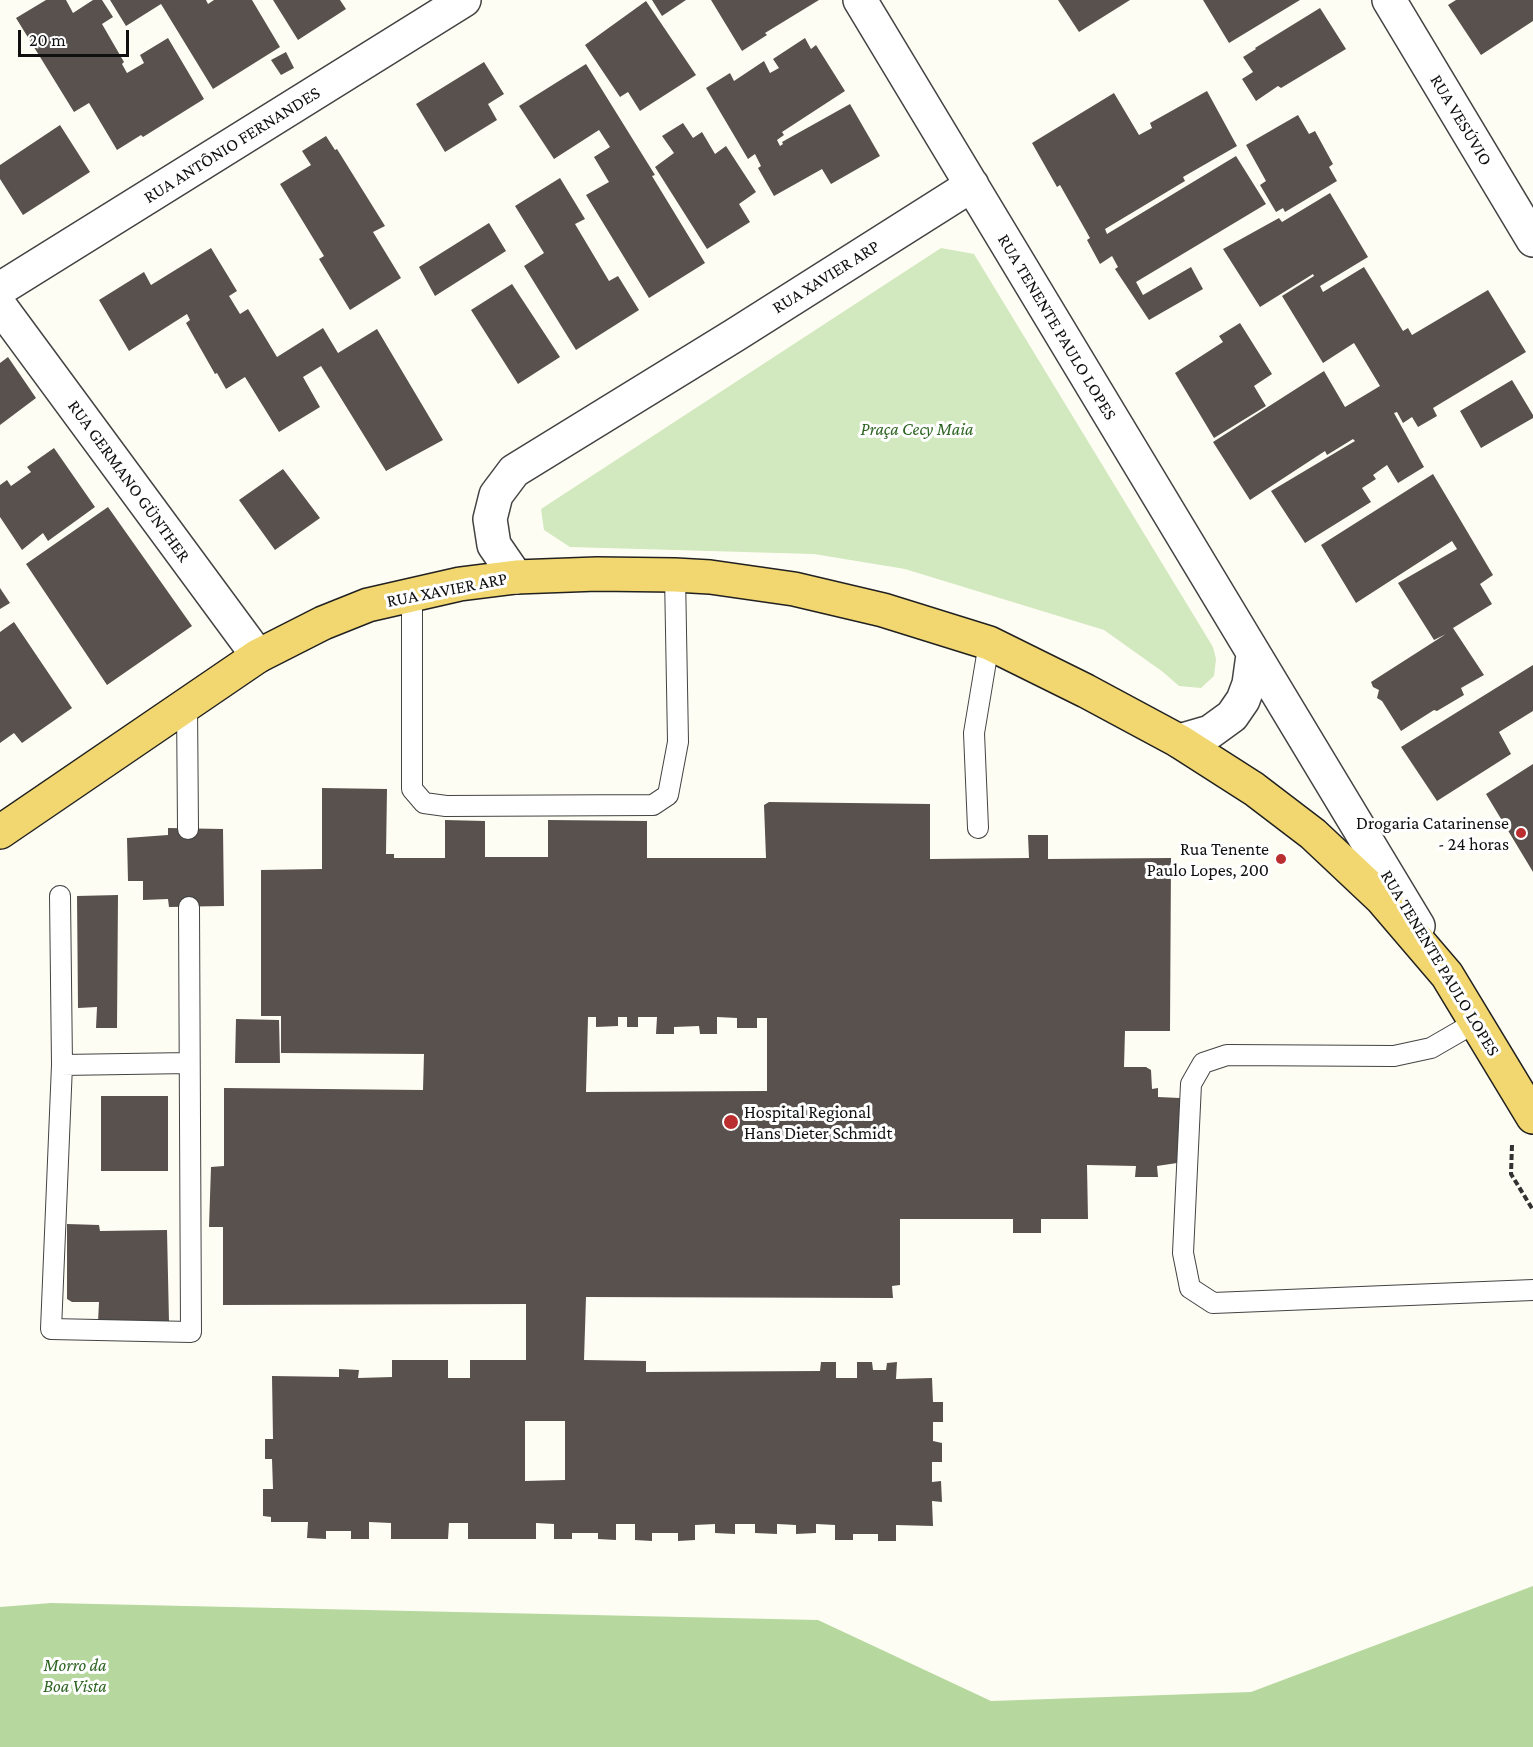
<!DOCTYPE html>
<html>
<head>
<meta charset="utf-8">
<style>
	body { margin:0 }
	#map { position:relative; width:1533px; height:1747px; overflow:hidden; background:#fefdf3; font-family:"Crimson Pro",serif }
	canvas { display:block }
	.scale { position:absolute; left:18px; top:30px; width:111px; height:27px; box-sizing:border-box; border:3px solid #101010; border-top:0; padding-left:8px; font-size:18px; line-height:21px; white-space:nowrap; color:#101010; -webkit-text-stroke:4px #fff; paint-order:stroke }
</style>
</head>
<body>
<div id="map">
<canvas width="1533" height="1747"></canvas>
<div class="scale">20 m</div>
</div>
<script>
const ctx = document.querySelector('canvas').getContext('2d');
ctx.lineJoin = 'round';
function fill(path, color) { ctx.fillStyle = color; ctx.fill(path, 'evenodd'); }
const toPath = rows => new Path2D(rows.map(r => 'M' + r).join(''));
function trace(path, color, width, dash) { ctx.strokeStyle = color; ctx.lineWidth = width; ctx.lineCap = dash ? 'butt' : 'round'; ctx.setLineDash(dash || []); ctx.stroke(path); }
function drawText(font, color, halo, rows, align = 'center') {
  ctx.font = font + ' "Crimson Pro",serif'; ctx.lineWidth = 6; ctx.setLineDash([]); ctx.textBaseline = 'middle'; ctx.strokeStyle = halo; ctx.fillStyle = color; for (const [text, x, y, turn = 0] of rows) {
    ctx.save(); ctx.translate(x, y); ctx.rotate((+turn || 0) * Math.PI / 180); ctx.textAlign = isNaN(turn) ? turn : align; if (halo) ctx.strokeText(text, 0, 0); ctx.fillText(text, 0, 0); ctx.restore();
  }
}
const green = toPath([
	[941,248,974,254,1213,647,1216,659,1214,676,1201,688,1179,686,1163,672,1104,630,905,569,814,554,570,547,544,530,541,509]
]);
const forest = toPath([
	[1533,1586,1533,1747,0,1747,0,1607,51,1603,818,1620,991,1701,1251,1692]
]);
const building = toPath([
	[46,0,66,0,73,13,93,0,102,0,113,17,102,24,124,62,122,64,127,73,144,63,140,55,168,38,204,99,143,137,141,135,117,150,89,103,74,112,16,18],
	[110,0,206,0,208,4,214,0,252,0,280,47,213,89,161,4,126,26],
	[273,0,340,0,346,9,298,40],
	[652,0,686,0,662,16],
	[711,0,819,0,765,33,767,35,742,51],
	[1058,0,1130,0,1079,32],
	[1203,0,1300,0,1229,43],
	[1456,0,1533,0,1533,21,1481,55,1448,5],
	[646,1,696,75,640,111,628,92,620,97,585,45],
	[1320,8,1346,49,1281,88,1278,86,1256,101,1242,79,1253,72,1243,57,1256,49,1255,48],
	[805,38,811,49,816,45,845,91,782,132,784,135,777,140,780,146,783,144,782,142,850,104,880,156,831,184,822,169,774,196,758,168,761,166,755,154,748,159,706,88,730,73,734,81,764,61,770,73,779,68,773,59],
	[286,52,294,68,281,75,271,60],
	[484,62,504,94,488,104,497,120,445,152,416,104],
	[586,64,655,175,652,176,705,263,649,298,586,195,609,182,594,157,610,147,599,130,554,159,519,106],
	[1207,91,1237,146,1183,177,1185,181,1105,229,1107,234,1236,156,1266,204,1136,282,1143,295,1191,267,1203,289,1149,320,1115,269,1118,267,1112,256,1100,264,1087,240,1090,238,1060,185,1057,187,1032,143,1114,93,1139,135,1152,128,1150,123],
	[1298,115,1309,134,1315,131,1333,164,1329,167,1337,181,1285,212,1283,208,1276,212,1260,185,1266,181,1246,145],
	[683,123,693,138,702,132,715,154,726,146,756,192,739,204,750,222,707,249,655,167,674,153,662,136],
	[60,125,90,172,23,215,0,179,0,165],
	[326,136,335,150,337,149,385,226,373,232,401,278,350,310,319,259,324,256,280,184,311,165,302,151],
	[560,178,585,219,575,224,609,281,618,276,639,310,576,350,524,266,544,253,515,206],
	[1330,193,1368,257,1320,286,1323,292,1364,267,1403,331,1408,328,1412,335,1488,290,1526,352,1433,408,1437,416,1418,427,1412,417,1403,423,1397,412,1394,413,1424,467,1398,483,1387,465,1373,475,1376,479,1362,488,1371,502,1305,543,1271,491,1355,441,1353,439,1327,455,1325,451,1250,500,1213,442,1324,371,1345,407,1380,386,1354,343,1323,363,1282,296,1314,276,1313,274,1260,307,1223,249,1279,218,1282,222],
	[489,223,506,251,435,296,419,267],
	[211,248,237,291,229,296,240,314,248,309,277,357,323,328,338,353,377,329,443,440,386,471,321,366,303,377,320,407,279,432,245,377,226,389,217,373,215,374,186,323,190,320,187,314,129,351,99,300,144,272,151,285],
	[512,284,560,357,518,384,471,310],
	[1240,323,1272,374,1254,386,1266,406,1214,438,1175,373,1223,342,1219,336],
	[8,357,36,398,0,425,0,363],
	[1512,380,1533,415,1533,418,1481,448,1460,411],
	[54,448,95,507,48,541,43,533,22,550,0,517,0,485,7,480,11,486,31,472,27,467],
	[283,469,320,518,275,550,239,500],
	[1433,474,1493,575,1480,584,1492,604,1453,628,1484,675,1461,688,1464,695,1437,711,1434,710,1401,731,1382,701,1377,698,1379,690,1373,687,1371,682,1446,634,1434,640,1398,583,1457,549,1452,541,1356,603,1321,545],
	[108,507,192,626,107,685,26,564],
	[0,588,10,603,0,609],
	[14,622,72,708,22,743,14,733,0,743,0,632],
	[1533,665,1533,711,1499,732,1511,754,1437,801,1401,747],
	[1533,764,1533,872,1486,794],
	[322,788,387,789,386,854,394,854,394,858,445,858,445,820,485,821,485,857,548,857,548,820,647,821,647,858,766,858,764,805,769,802,930,804,930,859,1029,858,1028,835,1048,835,1048,859,1171,858,1170,1031,1125,1031,1124,1067,1146,1067,1151,1070,1152,1089,1158,1088,1158,1097,1180,1098,1177,1163,1157,1166,1158,1177,1135,1177,1136,1166,1087,1165,1088,1219,1041,1219,1041,1233,1013,1233,1013,1219,900,1219,900,1285,892,1286,893,1298,586,1297,584,1360,646,1361,646,1372,820,1371,821,1362,836,1362,836,1378,857,1378,857,1362,872,1362,873,1370,886,1370,887,1363,897,1362,896,1379,932,1378,933,1402,943,1402,943,1422,933,1422,933,1441,942,1443,942,1462,932,1462,932,1482,941,1481,942,1502,932,1501,933,1526,896,1525,896,1541,878,1541,878,1534,853,1534,853,1540,835,1540,835,1525,816,1524,816,1533,796,1534,796,1525,777,1524,777,1534,755,1533,755,1524,735,1524,735,1534,715,1533,715,1524,695,1525,695,1540,678,1541,678,1533,652,1533,652,1541,635,1540,635,1524,616,1524,616,1540,598,1539,598,1533,572,1533,572,1539,554,1539,554,1524,536,1523,536,1539,468,1539,468,1523,449,1523,448,1539,391,1539,391,1523,369,1522,369,1539,351,1539,351,1531,326,1531,326,1539,307,1538,308,1522,271,1522,271,1517,263,1516,263,1489,273,1489,272,1459,265,1459,265,1439,273,1439,272,1376,339,1377,339,1369,359,1370,358,1378,392,1377,392,1360,448,1360,448,1378,470,1378,470,1360,526,1360,526,1304,223,1305,223,1227,209,1227,211,1167,224,1166,224,1088,423,1090,424,1054,281,1053,281,1016,261,1016,261,870,322,869],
	[588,1017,596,1017,596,1027,618,1026,618,1017,627,1017,627,1027,638,1027,638,1017,657,1017,656,1034,674,1034,674,1027,699,1026,700,1034,717,1034,717,1017,737,1018,737,1028,757,1028,757,1018,767,1018,767,1091,586,1092],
	[525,1421,565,1421,565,1480,525,1481],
	[168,828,223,829,224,906,169,907,168,899,143,900,143,881,128,881,127,838,168,835],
	[118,895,117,1028,96,1028,97,1007,78,1008,77,896],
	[236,1019,279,1020,280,1063,235,1063],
	[101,1096,168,1096,168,1171,101,1171],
	[67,1224,99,1225,100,1231,167,1230,169,1322,98,1322,99,1302,72,1302,67,1299]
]);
const path = toPath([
	[1512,1145,1511,1174,1533,1210]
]);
const service = toPath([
	[412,594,412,789,424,803,446,806,653,805,668,795,678,742,675,575],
	[187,704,188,829],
	[978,828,974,733,989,643],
	[60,896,62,1065,51,1329,191,1332,189,907],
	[1476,1022,1431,1048,1394,1056,1227,1055,1203,1063,1191,1084,1183,1253,1190,1288,1213,1303,1533,1290],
	[62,1065,189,1063]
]);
const minor = toPath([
	[860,0,1418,926],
	[1389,0,1533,240],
	[0,289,464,0],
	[0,306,258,656],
	[516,577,494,545,490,519,496,495,514,471,735,335,972,185],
	[1179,741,1210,732,1232,716,1243,700,1249,684,1253,655]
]);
const primary = toPath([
	[0,832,258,656,323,623,368,605,460,584,516,577,597,574,675,575,710,577,794,589,883,610,989,643,1086,691,1179,741,1254,789,1313,834,1382,899,1447,975,1533,1117]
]);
const markers = [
	[1521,833,6,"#ba2e2f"],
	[1281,859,6,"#ba2e2f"],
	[731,1122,8,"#ba2e2f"]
];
const streetNames = [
	["RUA VESÚVIO",1461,120,59],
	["RUA ANTÔNIO FERNANDES",232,145,-32],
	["RUA XAVIER ARP",826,277,-32],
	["RUA TENENTE PAULO LOPES",1057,327,59],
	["RUA GERMANO GÜNTHER",129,481,54],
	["RUA XAVIER ARP",447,590,-11],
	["RUA TENENTE PAULO LOPES",1440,963,59]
];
const parkNames = [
	["Praça Cecy Maia",917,429],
	["Morro da",75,1665],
	["Boa Vista",75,1686]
];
const poiNames = [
	["Drogaria Catarinense",1509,823],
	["- 24 horas",1509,844],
	["Rua Tenente",1269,849],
	["Paulo Lopes, 200",1269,870],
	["Hospital Regional",744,1112,"left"],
	["Hans Dieter Schmidt",744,1133,"left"]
];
fill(green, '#d2e8be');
fill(forest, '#b6d89e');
fill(building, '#58514d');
trace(service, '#434343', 22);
trace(minor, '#434343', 36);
trace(primary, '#212121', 36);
trace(path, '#323232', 4, [6, 3]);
trace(service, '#fff', 20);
trace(minor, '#fff', 33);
trace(primary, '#f2d770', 33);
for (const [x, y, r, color] of markers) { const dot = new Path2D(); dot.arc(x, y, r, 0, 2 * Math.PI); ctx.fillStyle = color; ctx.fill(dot); trace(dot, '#fff', 2); }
drawText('18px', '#101010', '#fff', streetNames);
drawText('italic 18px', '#2e6522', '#fff', parkNames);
drawText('18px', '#101010', '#fff', poiNames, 'right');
</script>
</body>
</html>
